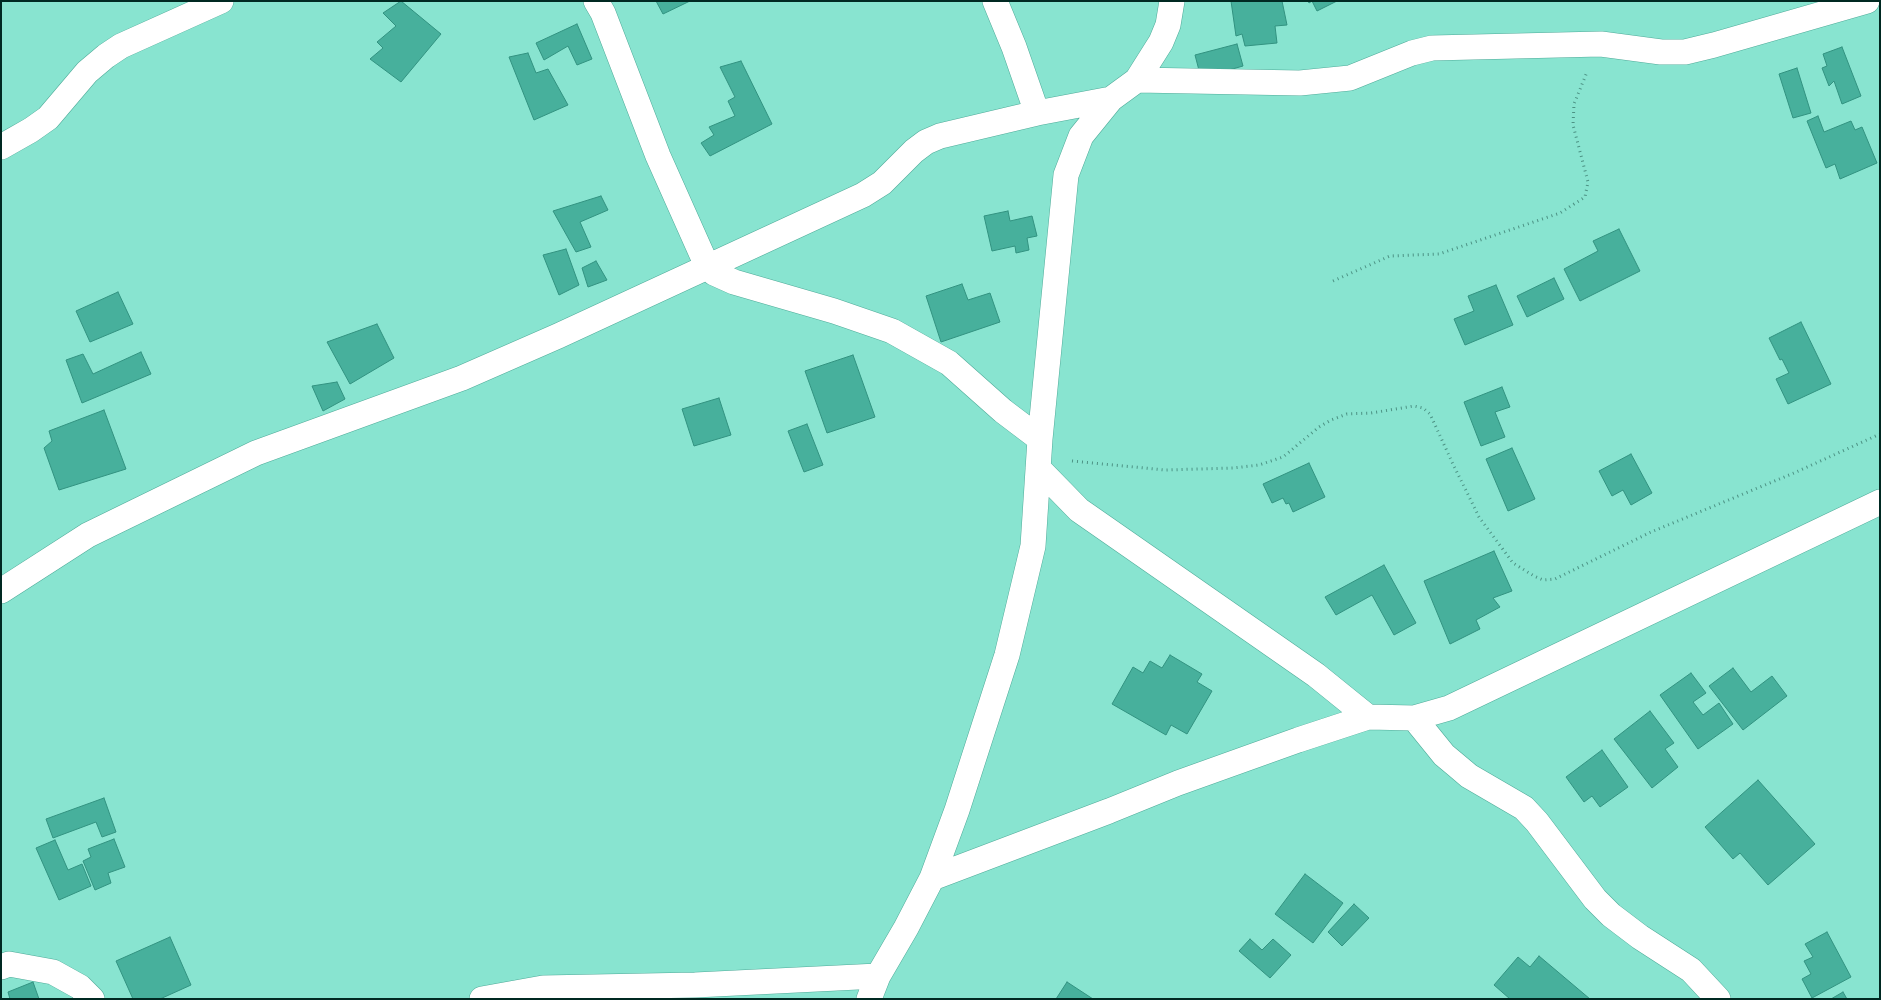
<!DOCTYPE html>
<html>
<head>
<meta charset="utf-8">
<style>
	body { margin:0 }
	#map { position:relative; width:1881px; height:1000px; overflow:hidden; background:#88e4d0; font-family:Inter,sans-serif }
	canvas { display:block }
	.frame { position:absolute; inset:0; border:2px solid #002922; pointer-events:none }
</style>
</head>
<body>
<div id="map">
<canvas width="1881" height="1000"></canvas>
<div class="frame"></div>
</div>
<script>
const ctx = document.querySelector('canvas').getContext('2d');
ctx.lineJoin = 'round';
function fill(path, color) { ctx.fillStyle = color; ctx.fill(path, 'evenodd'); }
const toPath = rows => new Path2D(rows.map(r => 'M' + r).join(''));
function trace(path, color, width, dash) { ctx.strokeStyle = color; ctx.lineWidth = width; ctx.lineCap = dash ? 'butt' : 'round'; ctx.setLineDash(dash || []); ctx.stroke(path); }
const building = toPath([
	[401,1,441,34,401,82,370,59,383,48,377,42,396,26,383,13,401,1],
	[656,1,690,1,663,14,656,1],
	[1231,1,1282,1,1287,25,1275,26,1277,43,1245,46,1242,34,1236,36,1231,1],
	[1308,1,1337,1,1317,11,1312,1,1309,3,1308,1],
	[577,24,592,59,577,65,568,46,544,60,536,43,577,24],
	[1237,44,1243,66,1201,78,1195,55,1237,44],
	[1842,47,1861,96,1842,104,1834,81,1829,86,1822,68,1827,66,1823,54,1842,47],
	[528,53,536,73,548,69,568,105,534,120,509,57,528,53],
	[741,61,772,124,710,156,701,143,714,135,709,127,735,116,728,101,735,97,720,67,741,61],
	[1797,68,1811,113,1793,118,1779,74,1797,68],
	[1818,116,1824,132,1851,121,1855,130,1862,127,1877,163,1840,179,1835,164,1826,168,1807,121,1818,116],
	[601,196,608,210,580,222,591,247,576,252,553,211,601,196],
	[1008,211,1010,221,1032,216,1037,236,1027,238,1029,250,1016,253,1015,246,992,251,984,216,1008,211],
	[1619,229,1640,271,1580,301,1564,269,1598,251,1593,241,1619,229],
	[566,249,579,285,559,295,543,255,566,249],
	[596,261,607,280,588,287,582,268,596,261],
	[1554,278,1564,299,1527,317,1517,296,1554,278],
	[962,284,968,300,990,293,1000,322,941,342,926,296,962,284],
	[1496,285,1513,325,1465,345,1454,319,1474,311,1468,296,1496,285],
	[118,292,133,324,90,342,76,311,118,292],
	[1801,322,1831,384,1788,404,1776,379,1789,373,1782,359,1780,360,1769,338,1801,322],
	[377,324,394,358,350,384,327,342,377,324],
	[141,352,151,374,82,403,66,360,83,354,93,374,141,352],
	[853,355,875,417,827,433,805,371,853,355],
	[337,382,345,399,323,411,312,386,337,382],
	[1502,387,1510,407,1495,412,1505,437,1481,446,1464,402,1502,387],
	[719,398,731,435,694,446,682,409,719,398],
	[104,410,126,469,59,490,44,448,52,441,49,431,104,410],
	[807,424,823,465,804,472,788,431,807,424],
	[1512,448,1535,499,1508,511,1486,459,1512,448],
	[1631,454,1652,493,1631,505,1623,490,1612,496,1599,471,1631,454],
	[1309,463,1325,497,1293,512,1289,503,1286,504,1283,498,1272,503,1263,484,1309,463],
	[1494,551,1512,591,1493,598,1500,607,1476,620,1480,629,1450,644,1424,581,1494,551],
	[1384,565,1416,623,1394,635,1372,595,1336,615,1325,597,1384,565],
	[1170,655,1202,674,1197,682,1212,691,1187,734,1171,725,1166,735,1112,704,1133,667,1143,673,1150,661,1162,668,1170,655],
	[1733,668,1751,692,1772,676,1787,696,1743,730,1709,686,1733,668],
	[1691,673,1706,693,1693,702,1703,715,1719,703,1733,724,1698,749,1660,695,1691,673],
	[1650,711,1674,743,1665,749,1678,767,1652,788,1614,739,1650,711],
	[1602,750,1628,787,1600,807,1592,796,1584,802,1566,777,1602,750],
	[1758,780,1815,844,1768,885,1740,853,1733,859,1705,827,1758,780],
	[104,798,116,832,102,837,96,822,53,838,46,819,104,798],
	[114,839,125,867,108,873,111,883,95,890,83,861,91,857,88,849,114,839],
	[55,840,68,870,82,864,91,886,59,900,36,848,55,840],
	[1305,874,1343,903,1313,943,1275,914,1305,874],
	[1354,904,1369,918,1342,946,1328,932,1354,904],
	[1827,932,1851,977,1812,998,1802,979,1811,974,1804,961,1813,957,1805,944,1827,932],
	[170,937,191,985,160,999,133,999,116,961,170,937],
	[1250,939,1262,950,1273,939,1291,955,1270,978,1239,951,1250,939],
	[1539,956,1590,999,1510,999,1494,985,1518,957,1530,967,1539,956],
	[33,982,39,999,10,999,8,992,33,982],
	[1067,982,1093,999,1056,999,1067,982],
	[1843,992,1847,999,1831,999,1843,992]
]);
const path = toPath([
	[1333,281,1390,256,1439,254,1560,213,1585,197,1588,182,1573,125,1574,104,1587,72],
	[1072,461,1165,470,1233,468,1259,465,1283,457,1319,427,1331,420,1347,414,1371,413,1414,406,1423,408,1430,414,1452,462,1479,517,1513,563,1534,576,1543,580,1555,579,1651,532,1794,473,1880,434]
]);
const minor = toPath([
	[596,1,603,13,658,156,707,266,714,273,734,282,834,311,892,331,949,363,1003,411,1040,439],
	[995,1,1014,47,1037,113],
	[1137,80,1300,83,1350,78,1412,53,1432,48,1601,44,1661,52,1685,52,1714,45,1867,1],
	[1,147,31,130,48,118,87,72,106,56,121,46,221,1],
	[1038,468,1079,510,1316,675,1368,717],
	[1,591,88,535,256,453,462,378,558,336,863,195,882,183,914,151,926,142,940,136,1037,113,1111,99],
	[1414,718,1444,755,1456,765,1469,776,1524,808,1537,822,1595,899,1611,915,1640,937,1691,970,1718,999],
	[932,878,1109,811,1178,783,1298,740,1368,717,1414,718,1449,708,1880,502],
	[1,967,9,964,53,972,80,987,92,999],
	[482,999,543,988,695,985,878,976],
	[869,999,878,976,906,928,932,878,957,810,1007,655,1033,546,1040,439,1066,175,1081,136,1111,99,1137,80,1161,42,1168,25,1172,1]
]);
fill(building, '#47b09c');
trace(building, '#329280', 1);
trace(minor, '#4fab99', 26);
trace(path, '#4c9284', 3, [1, 4]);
trace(minor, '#fff', 25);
</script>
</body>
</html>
